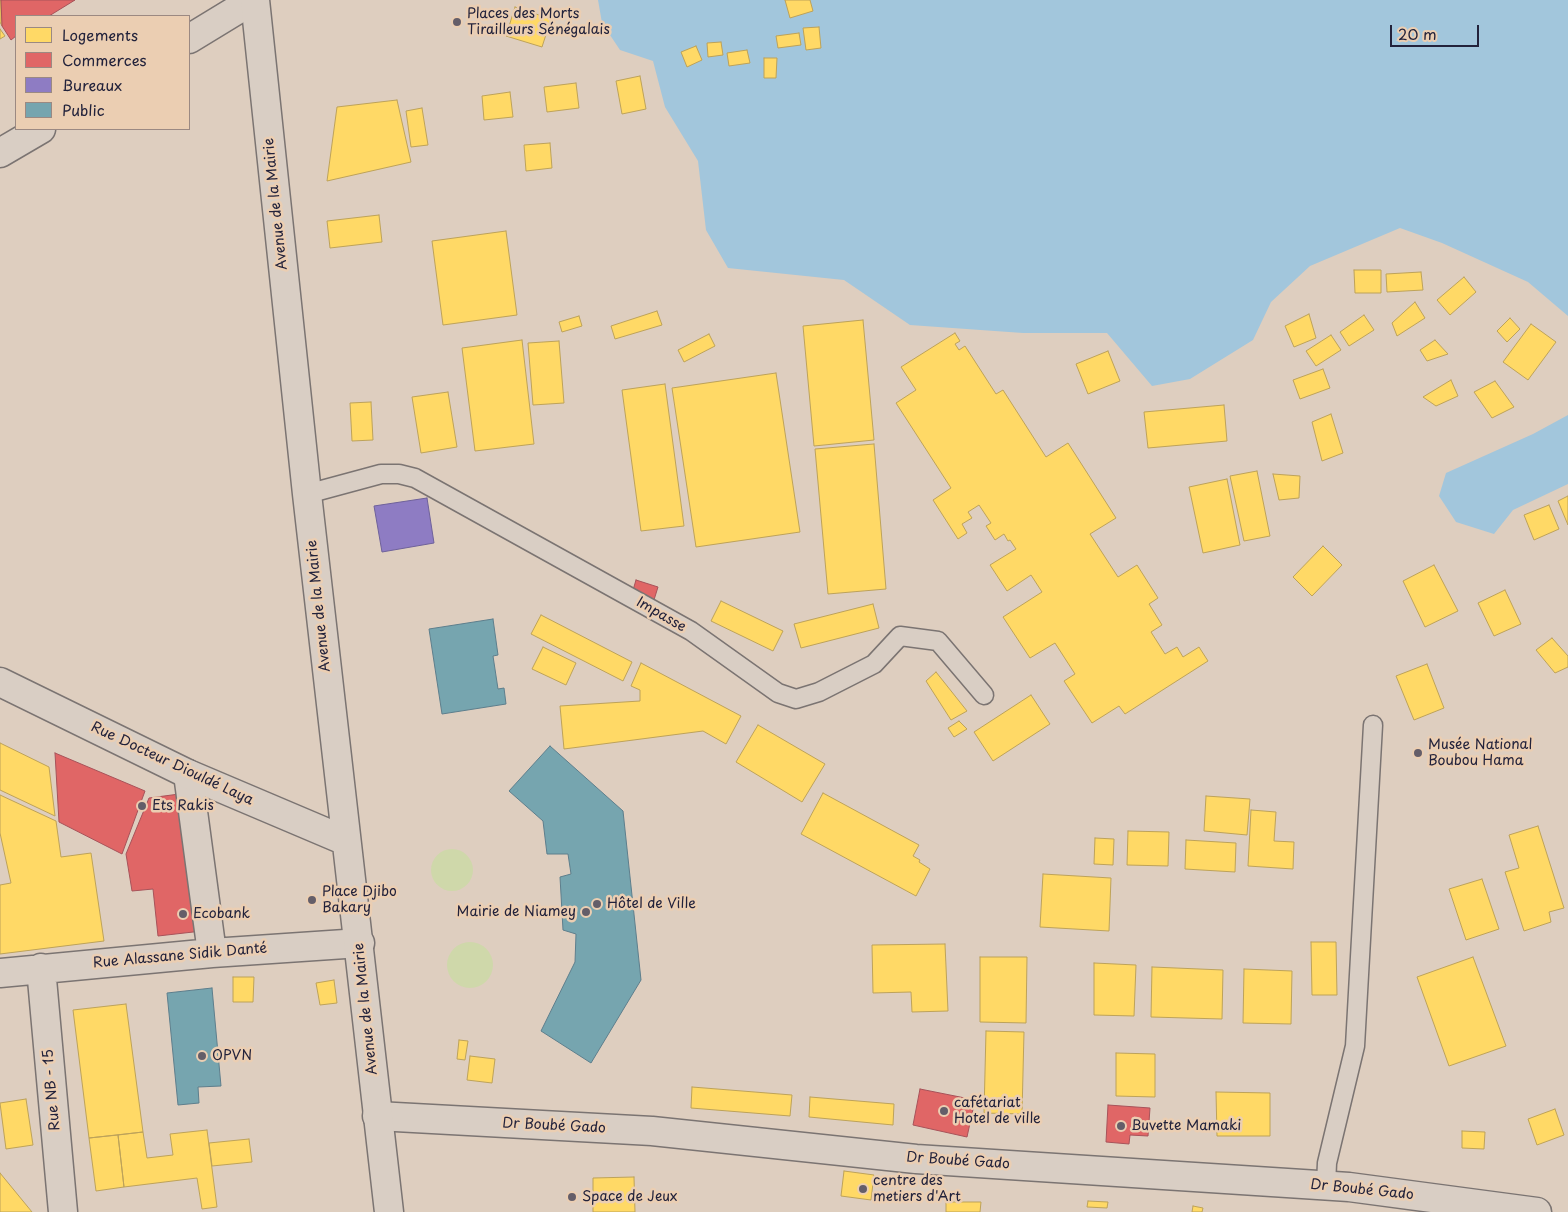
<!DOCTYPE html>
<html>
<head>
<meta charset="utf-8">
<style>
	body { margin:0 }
	#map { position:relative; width:1568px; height:1212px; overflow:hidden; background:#decebf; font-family:"Playpen Sans",sans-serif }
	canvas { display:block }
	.legend { position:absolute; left:15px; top:15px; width:175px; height:115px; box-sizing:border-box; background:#ebceb2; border:1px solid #9b8982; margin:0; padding:6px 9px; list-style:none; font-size:15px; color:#22223b }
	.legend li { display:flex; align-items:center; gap:10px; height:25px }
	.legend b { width:25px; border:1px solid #9b8982 }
	.scale { position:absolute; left:1390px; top:25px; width:89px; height:22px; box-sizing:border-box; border:2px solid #22223b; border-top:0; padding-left:6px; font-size:15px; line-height:18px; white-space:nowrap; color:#22223b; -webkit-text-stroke:4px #ebceb2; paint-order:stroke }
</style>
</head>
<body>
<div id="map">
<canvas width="1568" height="1212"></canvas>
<ul class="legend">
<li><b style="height:14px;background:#ffd966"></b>Logements</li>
<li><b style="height:14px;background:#e06666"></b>Commerces</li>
<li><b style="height:14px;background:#8e7cc3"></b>Bureaux</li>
<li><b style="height:14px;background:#76a5af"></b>Public</li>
</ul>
<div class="scale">20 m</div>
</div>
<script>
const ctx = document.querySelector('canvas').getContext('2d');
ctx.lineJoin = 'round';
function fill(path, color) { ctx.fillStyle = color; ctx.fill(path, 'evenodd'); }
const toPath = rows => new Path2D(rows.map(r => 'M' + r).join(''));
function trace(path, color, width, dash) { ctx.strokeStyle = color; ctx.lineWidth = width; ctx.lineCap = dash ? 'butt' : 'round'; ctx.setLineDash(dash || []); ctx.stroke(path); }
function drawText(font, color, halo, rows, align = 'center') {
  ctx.font = font + ' "Playpen Sans",sans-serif'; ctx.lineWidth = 5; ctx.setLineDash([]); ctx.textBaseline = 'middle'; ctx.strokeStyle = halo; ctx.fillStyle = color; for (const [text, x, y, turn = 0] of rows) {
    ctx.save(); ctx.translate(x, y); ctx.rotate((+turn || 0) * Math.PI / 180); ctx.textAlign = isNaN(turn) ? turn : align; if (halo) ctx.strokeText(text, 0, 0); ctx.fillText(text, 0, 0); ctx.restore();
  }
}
const green = toPath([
	'431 870a21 21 0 1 1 42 0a21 21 0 1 1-42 0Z',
	'447 965a23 23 0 1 1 46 0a23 23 0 1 1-46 0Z'
]);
const water = toPath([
	[598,0,1568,0,1568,316,1528,282,1442,243,1400,228,1310,266,1271,302,1253,340,1190,379,1152,386,1107,333,1023,333,910,325,844,280,728,268,706,230,698,161,665,107,653,61,620,50,602,23],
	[1568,415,1568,484,1513,510,1494,534,1456,522,1439,496,1446,473,1533,434]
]);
const homes = toPath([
	[0,0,1,0,2,26,0,22,0,0],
	[785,0,810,0,813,11,790,18,785,0],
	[515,7,551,19,542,47,506,36,515,7],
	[819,27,821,48,806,50,803,28,819,27],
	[0,29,5,36,0,39,0,29],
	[799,33,801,45,778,48,776,36,799,33],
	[721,42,723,55,708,57,707,43,721,42],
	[696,46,702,60,687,67,681,52,696,46],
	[747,50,750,63,729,66,727,53,747,50],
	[764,58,777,58,776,78,764,78,764,58],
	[640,76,646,109,622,114,616,81,640,76],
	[576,83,579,108,547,112,544,87,576,83],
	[510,92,513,117,484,120,482,96,510,92],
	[397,100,411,162,327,181,337,107,397,100],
	[422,108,428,145,411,147,406,111,422,108],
	[550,143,552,168,526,171,524,145,550,143],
	[379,215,382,242,330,248,327,221,379,215],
	[506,231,517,315,443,325,432,241,506,231],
	[1354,270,1381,270,1381,293,1355,293,1354,270],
	[1421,272,1423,290,1387,292,1386,274,1421,272],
	[1464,277,1476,292,1450,315,1437,300,1464,277],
	[1415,302,1425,318,1397,336,1392,323,1415,302],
	[657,311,662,325,615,339,611,326,657,311],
	[1309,314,1316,338,1294,347,1285,326,1309,314],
	[1364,315,1374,330,1349,346,1340,332,1364,315],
	[579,316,582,326,562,332,559,322,579,316],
	[1510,318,1520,329,1507,342,1497,331,1510,318],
	[863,320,874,440,814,446,803,326,863,320],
	[1531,324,1556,342,1528,380,1503,362,1531,324],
	[955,333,960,341,955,344,959,350,965,346,996,394,1003,390,1046,457,1068,443,1116,518,1090,534,1118,577,1137,565,1158,598,1149,604,1162,625,1151,632,1165,654,1177,647,1183,657,1199,647,1208,661,1125,714,1119,706,1092,723,1064,681,1075,674,1055,643,1030,658,1003,617,1042,592,1031,575,1007,591,990,565,1016,549,1010,540,1008,541,1004,534,995,540,986,526,991,523,979,505,968,512,972,518,962,524,967,533,958,539,933,500,951,488,896,403,916,390,901,367,955,333],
	[709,334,715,346,684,362,678,350,709,334],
	[1331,335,1341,350,1316,366,1306,351,1331,335],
	[522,340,534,444,475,451,462,348,522,340],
	[1435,340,1448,354,1427,361,1420,350,1435,340],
	[559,341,564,403,533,405,528,343,559,341],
	[1108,351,1120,381,1088,394,1076,364,1108,351],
	[1323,369,1330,388,1300,399,1293,380,1323,369],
	[776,373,800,532,696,547,672,388,776,373],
	[1451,380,1458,396,1436,406,1423,397,1451,380],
	[1495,381,1514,407,1492,418,1474,392,1495,381],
	[665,384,684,526,641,531,622,390,665,384],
	[448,392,457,447,421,453,412,397,448,392],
	[371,402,373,440,352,441,350,403,371,402],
	[1224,405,1227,441,1148,448,1144,412,1224,405],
	[1331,414,1343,453,1322,461,1312,422,1331,414],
	[874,444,886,589,828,594,815,449,874,444],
	[1257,471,1270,536,1244,541,1230,476,1257,471],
	[1273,474,1300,476,1299,498,1279,500,1273,474],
	[1227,479,1240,545,1203,553,1189,487,1227,479],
	[1568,496,1568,525,1558,501,1568,496],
	[1549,505,1559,529,1534,540,1524,515,1549,505],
	[1323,546,1342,565,1312,596,1293,577,1323,546],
	[1434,565,1458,611,1425,627,1403,581,1434,565],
	[1505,590,1521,624,1494,636,1478,603,1505,590],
	[721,601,783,631,773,651,711,621,721,601],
	[873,604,879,628,801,648,794,624,873,604],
	[541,615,632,662,623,681,531,634,541,615],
	[1552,638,1568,656,1568,667,1555,673,1536,650,1552,638],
	[543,647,576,663,566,685,532,669,543,647],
	[641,663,741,716,726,744,703,731,564,749,560,706,640,701,640,690,631,686,641,663],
	[1427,664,1444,708,1414,720,1396,676,1427,664],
	[936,672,967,711,951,720,926,681,936,672],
	[1031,695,1050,724,993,761,974,732,1031,695],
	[959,721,967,729,954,737,948,728,959,721],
	[758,725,825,764,802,802,736,762,758,725],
	[0,743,49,767,55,816,0,790,0,743],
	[823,793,919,845,913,856,920,860,919,862,930,869,916,896,801,834,823,793],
	[0,795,56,821,61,857,91,853,104,941,0,954,0,885,11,883,0,833,0,795],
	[1206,796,1250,799,1247,835,1204,831,1206,796],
	[1251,810,1276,812,1274,841,1294,842,1293,869,1248,866,1251,810],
	[1538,826,1564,908,1549,912,1551,922,1524,931,1505,872,1519,868,1509,835,1538,826],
	[1128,831,1169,832,1168,866,1127,865,1128,831],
	[1095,838,1114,839,1113,865,1094,864,1095,838],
	[1186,840,1236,843,1235,872,1185,869,1186,840],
	[1043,874,1111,878,1109,931,1040,927,1043,874],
	[1482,879,1499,929,1466,940,1449,889,1482,879],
	[1311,942,1336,942,1337,995,1312,995,1311,942],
	[945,944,948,1011,912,1012,911,992,873,993,872,945,945,944],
	[980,957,1027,957,1026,1023,980,1022,980,957],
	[1473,957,1506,1046,1449,1066,1417,977,1473,957],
	[1094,963,1136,965,1134,1016,1094,1015,1094,963],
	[1152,967,1223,970,1222,1019,1151,1017,1152,967],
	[1244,969,1292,971,1291,1024,1243,1023,1244,969],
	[233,977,254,977,253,1002,233,1002,233,977],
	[334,980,337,1003,320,1005,316,983,334,980],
	[126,1004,143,1132,89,1138,73,1010,126,1004],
	[986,1031,1024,1032,1022,1114,984,1113,986,1031],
	[459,1040,468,1041,465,1060,457,1059,459,1040],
	[1116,1053,1155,1054,1155,1097,1116,1096,1116,1053],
	[470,1056,495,1059,492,1083,467,1080,470,1056],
	[692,1087,792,1095,790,1116,691,1108,692,1087],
	[1216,1092,1270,1093,1270,1136,1217,1136,1216,1092],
	[810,1097,894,1104,893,1125,809,1117,810,1097],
	[26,1099,33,1145,6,1149,0,1103,26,1099],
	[1555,1109,1564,1135,1537,1145,1528,1119,1555,1109],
	[207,1130,217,1207,202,1209,197,1178,124,1187,118,1135,143,1132,147,1158,173,1155,170,1134,207,1130],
	[1462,1131,1485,1132,1484,1149,1462,1148,1462,1131],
	[118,1135,124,1187,96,1191,89,1138,118,1135],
	[249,1139,252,1162,212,1166,209,1143,249,1139],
	[844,1171,874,1175,871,1200,841,1196,844,1171],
	[0,1173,32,1212,0,1212,0,1173],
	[634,1177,635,1212,593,1212,593,1178,634,1177],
	[1088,1201,1108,1202,1107,1208,1087,1207,1088,1201],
	[946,1202,981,1202,980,1212,946,1212,946,1202],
	[1193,1206,1203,1208,1202,1212,1192,1212,1193,1206]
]);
const shops = toPath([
	[1,0,75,0,49,16,16,16,16,36,11,40,2,26,1,0],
	[636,580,658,587,653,603,631,597,636,580],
	[55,753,145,791,122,854,59,822,55,753],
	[187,793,202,931,158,936,153,889,132,891,126,854,149,798,187,793],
	[920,1089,975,1100,967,1137,913,1125,920,1089],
	[1108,1105,1150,1108,1148,1136,1130,1135,1129,1144,1106,1142,1108,1105]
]);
const offices = toPath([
	[427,498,434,543,382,552,374,506,427,498]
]);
const public = toPath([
	[493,619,498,655,493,656,498,689,504,688,506,704,442,714,429,629,493,619],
	[550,746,623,811,641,980,591,1063,541,1031,575,962,576,934,563,930,560,877,571,874,568,854,547,854,543,821,509,791,550,746],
	[212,988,221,1086,198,1087,199,1103,178,1105,167,993,212,988]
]);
const service = toPath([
	[307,494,381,474,399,474,415,478,691,631,778,693,796,699,819,692,874,664,900,636,938,641,984,695],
	[1326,1185,1327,1163,1355,1046,1373,725]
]);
const minor = toPath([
	[189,39,253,0],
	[0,153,41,129],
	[188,774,212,953],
	[41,968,63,1212],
	[0,973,212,953,360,943],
	[377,1116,652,1131,916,1159,1349,1187,1537,1212]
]);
const tertiary = toPath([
	[255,0,307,494,389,1212],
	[0,682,188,774,346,841]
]);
const markers = [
	[457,22,5,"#645e69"],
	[1418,753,5,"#645e69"],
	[142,806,5,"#645e69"],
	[312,900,5,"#645e69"],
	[597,904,5,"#645e69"],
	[586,912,5,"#645e69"],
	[183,914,5,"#645e69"],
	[202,1056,5,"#645e69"],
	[944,1111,5,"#645e69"],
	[1121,1126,5,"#645e69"],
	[863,1189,5,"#645e69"],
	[572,1197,5,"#645e69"]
];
const poiNames = [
	["Places des Morts",467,14],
	["Tirailleurs Sénégalais",467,30],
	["Musée National",1428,745],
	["Boubou Hama",1428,761],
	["Ets Rakis",152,806],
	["Place Djibo",322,892],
	["Bakary",322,908],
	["Hôtel de Ville",607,904],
	["Mairie de Niamey",576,912,"right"],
	["Ecobank",193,914],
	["OPVN",212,1056],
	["cafétariat",954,1103],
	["Hotel de ville",954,1119],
	["Buvette Mamaki",1131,1126],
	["centre des",873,1181],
	["metiers d'Art",873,1197],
	["Space de Jeux",582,1197]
];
const streetNames = [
	["Avenue de la Mairie",276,204,-96],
	["Avenue de la Mairie",319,606,-96],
	["Impasse",661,615,30],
	["Rue Docteur Diouldé Laya",172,764,25],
	["Rue Alassane Sidik Danté",180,956,-5],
	["Avenue de la Mairie",366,1009,-96],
	["Rue NB - 15",52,1090,-95],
	["Dr Boubé Gado",554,1126,3],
	["Dr Boubé Gado",958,1161,4],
	["Dr Boubé Gado",1362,1190,6]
];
fill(green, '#cfd8aa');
fill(water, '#a2c6dc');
fill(homes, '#ffd966');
trace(homes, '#bda259', 1);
fill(shops, '#e06666');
trace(shops, '#a75259', 1);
fill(offices, '#8e7cc3');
trace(offices, '#6e619a', 1);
fill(public, '#76a5af');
trace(public, '#5d7e8c', 1);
trace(service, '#7b7472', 21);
trace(minor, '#7b7472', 31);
trace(tertiary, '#7b7472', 31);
trace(service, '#d9cec4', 18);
trace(minor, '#d9cec4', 28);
trace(tertiary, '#d9cec4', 28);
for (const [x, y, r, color] of markers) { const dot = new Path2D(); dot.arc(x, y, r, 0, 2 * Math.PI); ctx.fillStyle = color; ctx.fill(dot); trace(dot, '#ebceb2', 2); }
drawText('14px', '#22223b', '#ebceb2', poiNames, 'left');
drawText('14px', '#22223b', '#ebceb2', streetNames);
</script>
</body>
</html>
